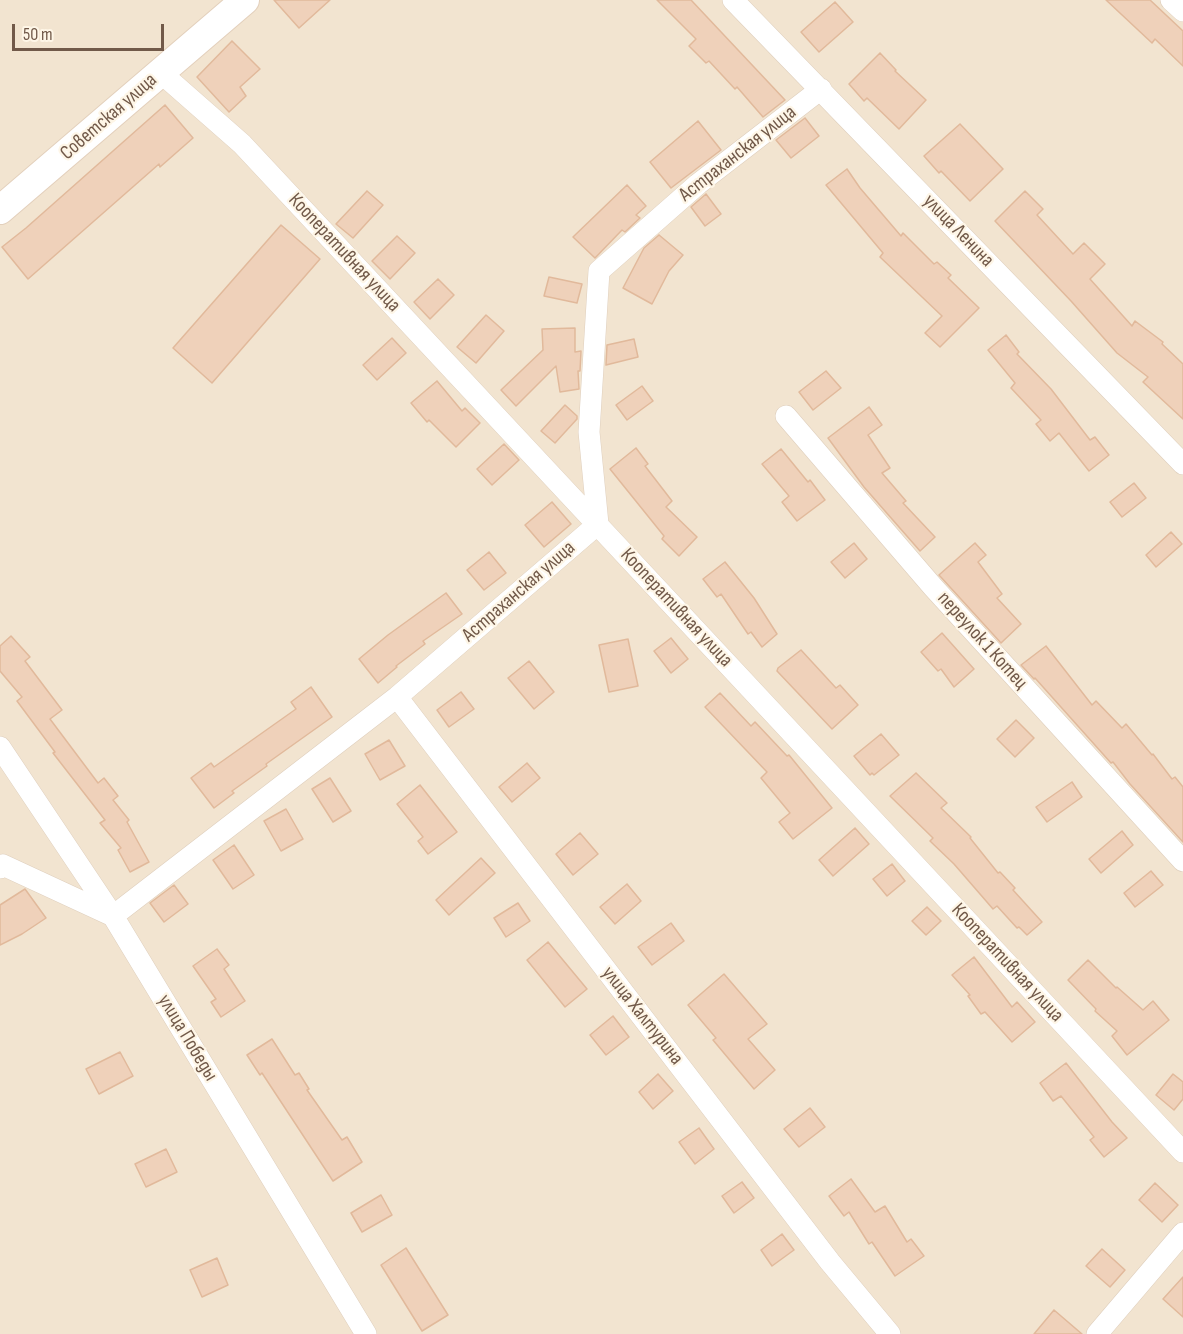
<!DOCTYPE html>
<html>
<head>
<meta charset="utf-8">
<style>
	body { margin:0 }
	#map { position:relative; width:1183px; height:1334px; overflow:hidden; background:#fbf2e1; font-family:"Sofia Sans Condensed",sans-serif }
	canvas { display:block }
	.scale { position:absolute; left:12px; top:24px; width:152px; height:27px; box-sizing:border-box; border:3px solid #715949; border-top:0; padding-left:8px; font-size:18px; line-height:21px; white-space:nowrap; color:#715949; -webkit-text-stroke:4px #fef6e7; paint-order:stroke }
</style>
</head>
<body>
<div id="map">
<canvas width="1183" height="1334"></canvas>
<div class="scale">50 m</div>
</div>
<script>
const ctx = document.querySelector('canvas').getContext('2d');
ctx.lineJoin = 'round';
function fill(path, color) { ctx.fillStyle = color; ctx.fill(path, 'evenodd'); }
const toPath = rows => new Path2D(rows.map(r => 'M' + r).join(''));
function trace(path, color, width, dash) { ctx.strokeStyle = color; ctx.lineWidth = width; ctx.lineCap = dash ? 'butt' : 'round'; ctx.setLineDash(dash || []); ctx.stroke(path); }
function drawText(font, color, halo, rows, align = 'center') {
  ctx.font = font + ' "Sofia Sans Condensed",sans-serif'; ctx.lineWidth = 4.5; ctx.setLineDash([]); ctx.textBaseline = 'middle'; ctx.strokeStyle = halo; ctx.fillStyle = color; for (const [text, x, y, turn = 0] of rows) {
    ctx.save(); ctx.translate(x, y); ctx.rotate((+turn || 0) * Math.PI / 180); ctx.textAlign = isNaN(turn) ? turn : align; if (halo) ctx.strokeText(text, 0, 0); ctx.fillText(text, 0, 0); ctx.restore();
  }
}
const residential = toPath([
	[0,0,1183,0,1183,1334,0,1334]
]);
const building = toPath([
	[274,0,330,0,299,28,274,0],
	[657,0,691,0,785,100,763,117,737,87,735,89,709,61,706,63,689,46,696,39,657,0],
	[1106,0,1150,0,1183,31,1183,66,1155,39,1152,43,1106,0],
	[835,2,853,22,819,52,801,32,835,2],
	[232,41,260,69,240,87,246,96,229,112,197,77,232,41],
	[880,53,896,70,895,71,926,100,899,129,867,98,864,101,849,84,880,53],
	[165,105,193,138,160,167,159,164,28,279,2,247,26,228,165,105],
	[805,118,819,136,791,158,776,140,805,118],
	[698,121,721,150,671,188,650,162,698,121],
	[960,124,1003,169,970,201,941,171,939,173,924,156,960,124],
	[847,169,860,188,901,236,903,233,934,264,937,262,951,275,948,278,979,308,940,347,925,333,942,316,880,257,883,253,826,185,847,169],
	[627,185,646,206,636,215,640,218,625,232,622,230,595,258,573,237,627,185],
	[367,191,383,205,353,238,336,224,367,191],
	[1025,191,1043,209,1037,215,1073,254,1084,243,1105,264,1090,279,1132,326,1135,321,1163,342,1162,344,1183,364,1183,419,1143,382,1148,377,1117,353,1071,301,995,221,1025,191],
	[706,194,721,214,705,226,691,207,706,194],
	[281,225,320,259,212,383,173,348,281,225],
	[659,235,683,255,669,271,652,304,623,288,644,248,659,235],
	[397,236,415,253,390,279,372,261,397,236],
	[549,277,582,284,577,303,544,296,549,277],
	[438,279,454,295,430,319,414,302,438,279],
	[486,315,504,331,476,363,457,347,486,315],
	[575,328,575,352,581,351,580,371,578,371,579,389,560,392,556,366,516,406,501,390,543,350,542,329,575,328],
	[1006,335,1019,352,1017,354,1051,389,1090,440,1095,437,1109,455,1089,471,1059,433,1050,441,1036,424,1041,420,1011,388,1015,383,988,350,1006,335],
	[392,338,406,353,377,380,363,365,392,338],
	[634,339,638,357,606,365,607,345,634,339],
	[826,371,841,388,813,410,799,392,826,371],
	[437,381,462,411,465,408,480,423,456,447,429,420,427,422,411,403,437,381],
	[642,386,653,401,627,420,616,405,642,386],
	[565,405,577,416,577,419,555,443,541,431,565,405],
	[869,407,882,425,868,435,890,468,882,473,906,501,903,503,935,537,920,551,864,487,828,438,869,407],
	[504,444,519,460,492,485,477,469,504,444],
	[636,448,648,464,645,466,672,501,666,507,697,537,679,556,662,539,664,536,610,469,636,448],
	[781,449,808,482,810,480,825,500,797,521,782,502,789,496,762,464,781,449],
	[1134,483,1146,498,1122,517,1110,502,1134,483],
	[552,502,571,524,544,547,525,525,552,502],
	[1171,532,1182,544,1156,567,1146,555,1171,532],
	[854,543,867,559,845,578,831,562,854,543],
	[975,543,986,555,978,562,1002,594,997,598,1021,624,1001,643,939,575,975,543],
	[489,552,506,573,484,590,467,570,489,552],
	[725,562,754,598,777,634,762,647,751,632,748,634,721,594,717,597,703,579,725,562],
	[446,593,462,614,423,641,425,644,396,666,397,667,378,683,359,659,388,635,446,593],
	[942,633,974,669,954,687,941,669,938,671,921,652,942,633],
	[11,636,30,657,25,661,62,710,50,719,98,783,104,778,118,796,113,800,129,820,127,822,149,862,130,872,118,850,121,848,100,823,105,820,53,753,55,752,17,701,22,697,0,671,0,646,11,636],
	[671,638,688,659,671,673,654,651,671,638],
	[628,639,638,686,609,692,599,645,628,639],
	[1046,646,1092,705,1096,701,1122,728,1126,724,1152,755,1153,754,1172,779,1175,777,1183,787,1183,842,1130,784,1113,762,1111,763,1035,678,1034,679,1021,665,1046,646],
	[801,650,836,688,840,685,858,705,832,729,777,671,778,668,801,650],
	[529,661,554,692,534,709,508,678,529,661],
	[311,687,332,717,266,764,267,766,232,791,234,793,214,808,191,778,211,763,214,767,296,709,291,702,311,687],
	[461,692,474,709,449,727,437,710,461,692],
	[720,693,751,726,755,722,787,756,789,755,832,808,793,839,779,822,790,813,761,778,767,772,705,707,720,693],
	[1016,720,1034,738,1015,757,997,739,1016,720],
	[881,734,899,755,874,775,872,773,870,775,854,756,881,734],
	[389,740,405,766,380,780,365,754,389,740],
	[527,763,540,778,512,802,499,787,527,763],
	[916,773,947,803,941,808,971,837,970,838,998,873,1000,872,1015,888,1013,890,1042,922,1027,935,1019,927,1017,928,997,906,993,909,954,864,930,841,933,838,890,796,916,773],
	[330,778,351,811,333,822,312,789,330,778],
	[1072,782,1082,797,1047,822,1036,807,1072,782],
	[420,785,457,832,428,854,418,841,423,837,397,804,420,785],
	[286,809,303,839,281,851,264,821,286,809],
	[855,828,869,844,833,876,819,860,855,828],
	[1122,831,1133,845,1101,873,1089,859,1122,831],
	[580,833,598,854,573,875,556,854,580,833],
	[234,845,254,875,233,889,213,860,234,845],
	[481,858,495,873,449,915,436,900,481,858],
	[892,864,905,881,887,896,873,879,892,864],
	[1151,871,1163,885,1135,907,1124,893,1151,871],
	[627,884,641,901,615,924,600,907,627,884],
	[174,885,188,904,164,922,150,903,174,885],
	[25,889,46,918,22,934,0,945,0,905,25,889],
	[518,903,530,921,506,937,494,918,518,903],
	[927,907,941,921,926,935,912,921,927,907],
	[671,923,684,941,652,965,638,947,671,923],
	[548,942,587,989,565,1007,527,960,548,942],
	[217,949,229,965,224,969,245,1001,221,1017,211,1002,216,999,193,966,217,949],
	[974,957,1012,1007,1017,1002,1035,1022,1012,1042,985,1012,981,1014,968,996,970,995,952,975,974,957],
	[1088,960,1116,988,1117,987,1143,1010,1153,1001,1169,1020,1127,1055,1112,1036,1117,1031,1095,1011,1096,1009,1068,980,1088,960],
	[724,974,767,1024,748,1039,775,1070,754,1089,713,1040,716,1038,688,1005,724,974],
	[613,1016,629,1037,606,1055,590,1035,613,1016],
	[272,1039,295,1075,299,1073,309,1089,307,1090,342,1140,347,1137,362,1162,333,1181,262,1073,260,1075,247,1055,272,1039],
	[120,1052,133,1076,99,1094,86,1069,120,1052],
	[1066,1063,1112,1122,1127,1138,1104,1157,1090,1140,1094,1137,1061,1096,1053,1101,1040,1083,1066,1063],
	[658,1074,673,1091,653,1109,639,1092,658,1074],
	[1173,1074,1183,1082,1183,1099,1174,1110,1156,1095,1173,1074],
	[810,1108,825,1127,799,1147,784,1129,810,1108],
	[699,1128,714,1149,695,1164,679,1142,699,1128],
	[166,1149,177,1172,146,1187,135,1164,166,1149],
	[851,1179,875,1212,885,1206,907,1242,911,1239,924,1256,895,1276,872,1242,869,1244,849,1212,844,1216,829,1196,851,1179],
	[742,1182,754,1198,734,1213,722,1196,742,1182],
	[1155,1183,1178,1205,1162,1222,1139,1200,1155,1183],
	[381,1195,392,1215,362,1232,351,1213,381,1195],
	[782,1234,794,1250,772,1266,761,1250,782,1234],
	[406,1248,448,1315,422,1331,381,1265,406,1248],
	[1102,1249,1125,1270,1110,1287,1086,1266,1102,1249],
	[217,1258,228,1285,202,1297,190,1270,217,1258],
	[1183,1277,1183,1317,1163,1299,1183,1277],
	[1054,1310,1082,1334,1034,1334,1054,1310]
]);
const street = toPath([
	[733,0,1183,464],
	[1171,0,1183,11],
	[160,72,242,144,1183,1152],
	[786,416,933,587,1183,861],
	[397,697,830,1262,890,1334],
	[0,747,113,916,366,1334],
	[0,868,3,865,113,916,397,697,598,524,589,432,599,271,698,184,821,89],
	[1097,1334,1183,1233]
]);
const secondary = toPath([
	[0,210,245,0]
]);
const streetNames = [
	["Советская улица",109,117,-41],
	["Астраханская улица",738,154,-38],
	["улица Ленина",958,231,46],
	["Кооперативная улица",344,253,47],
	["Астраханская улица",519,592,-41],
	["Кооперативная улица",676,608,47],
	["переулок 1 Котец",982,641,48],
	["Кооперативная улица",1007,963,47],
	["улица Халтурина",642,1016,52],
	["улица Победы",187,1038,59]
];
fill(residential, '#f2e4d0');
fill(building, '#efd1ba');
trace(building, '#e1b99b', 1.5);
trace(street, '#dfcfbd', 22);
trace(secondary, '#e3d0bc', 30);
trace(street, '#fff', 21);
trace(secondary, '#fff', 28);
drawText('20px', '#715949', '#fef6e7', streetNames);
</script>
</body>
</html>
